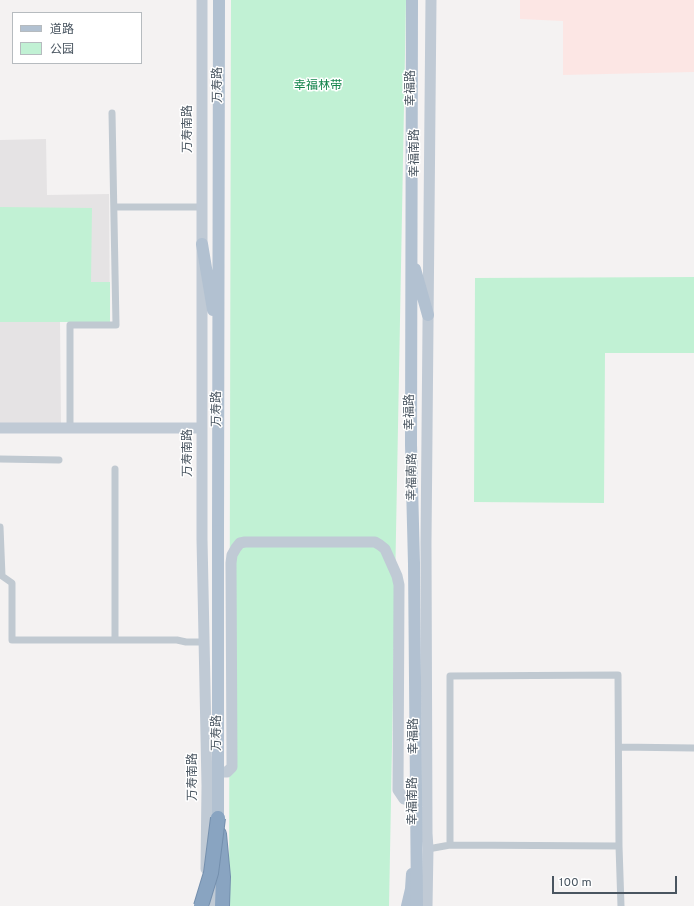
<!DOCTYPE html>
<html>
<head>
<meta charset="utf-8">
<style>
	body { margin:0 }
	#map { position:relative; width:694px; height:906px; overflow:hidden; background:#f4f2f2; font-family:Overpass,"Noto Sans SC",sans-serif }
	canvas { display:block }
	.legend { position:absolute; left:12px; top:12px; width:130px; height:52px; box-sizing:border-box; background:#fff; border:1px solid #b6bbbf; margin:0; padding:5px 7px; list-style:none; font-size:12px; color:#495560 }
	.legend li { display:flex; align-items:center; gap:8px; height:20px }
	.legend b { width:20px; border:1px solid #b6bbbf }
	.scale { position:absolute; left:552px; top:876px; width:125px; height:18px; box-sizing:border-box; border:2px solid #495560; border-top:0; padding-left:5px; font-size:12px; line-height:14px; white-space:nowrap; color:#495560; -webkit-text-stroke:3px #fff; paint-order:stroke }
</style>
</head>
<body>
<div id="map">
<canvas width="694" height="906"></canvas>
<ul class="legend">
<li><b style="height:5px;background:#b2c1d1"></b>道路</li>
<li><b style="height:11px;background:#c1f1d4"></b>公园</li>
</ul>
<div class="scale">100 m</div>
</div>
<script>
const ctx = document.querySelector('canvas').getContext('2d');
ctx.lineJoin = 'round';
function fill(path, color) { ctx.fillStyle = color; ctx.fill(path, 'evenodd'); }
const toPath = rows => new Path2D(rows.map(r => 'M' + r).join(''));
function trace(path, color, width, dash) { ctx.strokeStyle = color; ctx.lineWidth = width; ctx.lineCap = dash ? 'butt' : 'round'; ctx.setLineDash(dash || []); ctx.stroke(path); }
function drawText(font, color, halo, rows, align = 'center') {
  ctx.font = font + ' Overpass,"Noto Sans SC",sans-serif'; ctx.lineWidth = 3; ctx.setLineDash([]); ctx.textBaseline = 'middle'; ctx.strokeStyle = halo; ctx.fillStyle = color; for (const [text, x, y, turn = 0] of rows) {
    ctx.save(); ctx.translate(x, y); ctx.rotate((+turn || 0) * Math.PI / 180); ctx.textAlign = isNaN(turn) ? turn : align; if (halo) ctx.strokeText(text, 0, 0); ctx.fillText(text, 0, 0); ctx.restore();
  }
}
const education = toPath([
	[46,139,47,195,109,194,110,322,60,322,61,425,0,424,0,140]
]);
const medical = toPath([
	[520,0,694,0,694,72,563,75,563,21,520,19]
]);
const green = toPath([
	[231,0,406,0,389,906,229,906],
	[0,207,92,208,91,282,110,282,110,322,0,322],
	[694,277,694,353,605,353,604,503,474,502,475,278]
]);
const street = toPath([
	[114,207,202,207],
	[70,428,70,325,116,325,112,113],
	[0,459,59,460],
	[115,469,115,640],
	[0,527,2,576,12,583,12,640,177,640,186,642,204,642],
	[619,747,694,748],
	[450,845,450,676,618,675,619,846,621,906],
	[428,849,450,845,619,846]
]);
const secondary = toPath([
	[202,0,202,539,207,786,206,869],
	[0,428,202,428],
	[209,772,227,772,232,767,231,563,232,555,236,548,240,543,245,542,375,542,380,545,385,549,397,576,399,585,398,790,404,799,424,801],
	[210,872,214,883,215,906],
	[427,906,428,849,427,833,426,542,431,0]
]);
const primary = toPath([
	[412,0,411,445,414,564],
	[202,244,213,310],
	[415,269,428,315],
	[218,531,219,0],
	[407,906,411,889,412,874]
]);
const highway = toPath([
	[219,834,223,877,222,906]
]);
const primaryBridge = toPath([
	[414,564,417,906],
	[218,818,218,531]
]);
const highwayBridge = toPath([
	[201,906,211,873,218,818]
]);
const streetNames = [
	["万寿路",219,85,-90],
	["幸福路",412,88,-90],
	["万寿南路",189,129,-90],
	["幸福南路",416,153,-90],
	["万寿路",218,409,-90],
	["幸福路",411,412,-90],
	["万寿南路",189,453,-90],
	["幸福南路",413,477,-89],
	["万寿路",218,733,-90],
	["幸福路",415,736,-90],
	["万寿南路",194,777,-90],
	["幸福南路",414,801,-90]
];
const parkNames = [
	["幸福林带",318,87]
];
fill(education, '#e5e3e4');
fill(medical, '#fce6e4');
fill(green, '#c1f1d4');
trace(highway, '#748fad', 16);
trace(street, '#c0c9d1', 7);
trace(secondary, '#c0cad5', 11);
trace(primary, '#b2c1d1', 12);
trace(highway, '#89a4c1', 14);
trace(highwayBridge, '#748fad', 16, []);
trace(primaryBridge, '#b2c1d1', 12);
trace(highwayBridge, '#89a4c1', 14);
drawText('12px', '#495560', '#fff', streetNames);
drawText('12px', '#16854d', '#fff', parkNames);
</script>
</body>
</html>
